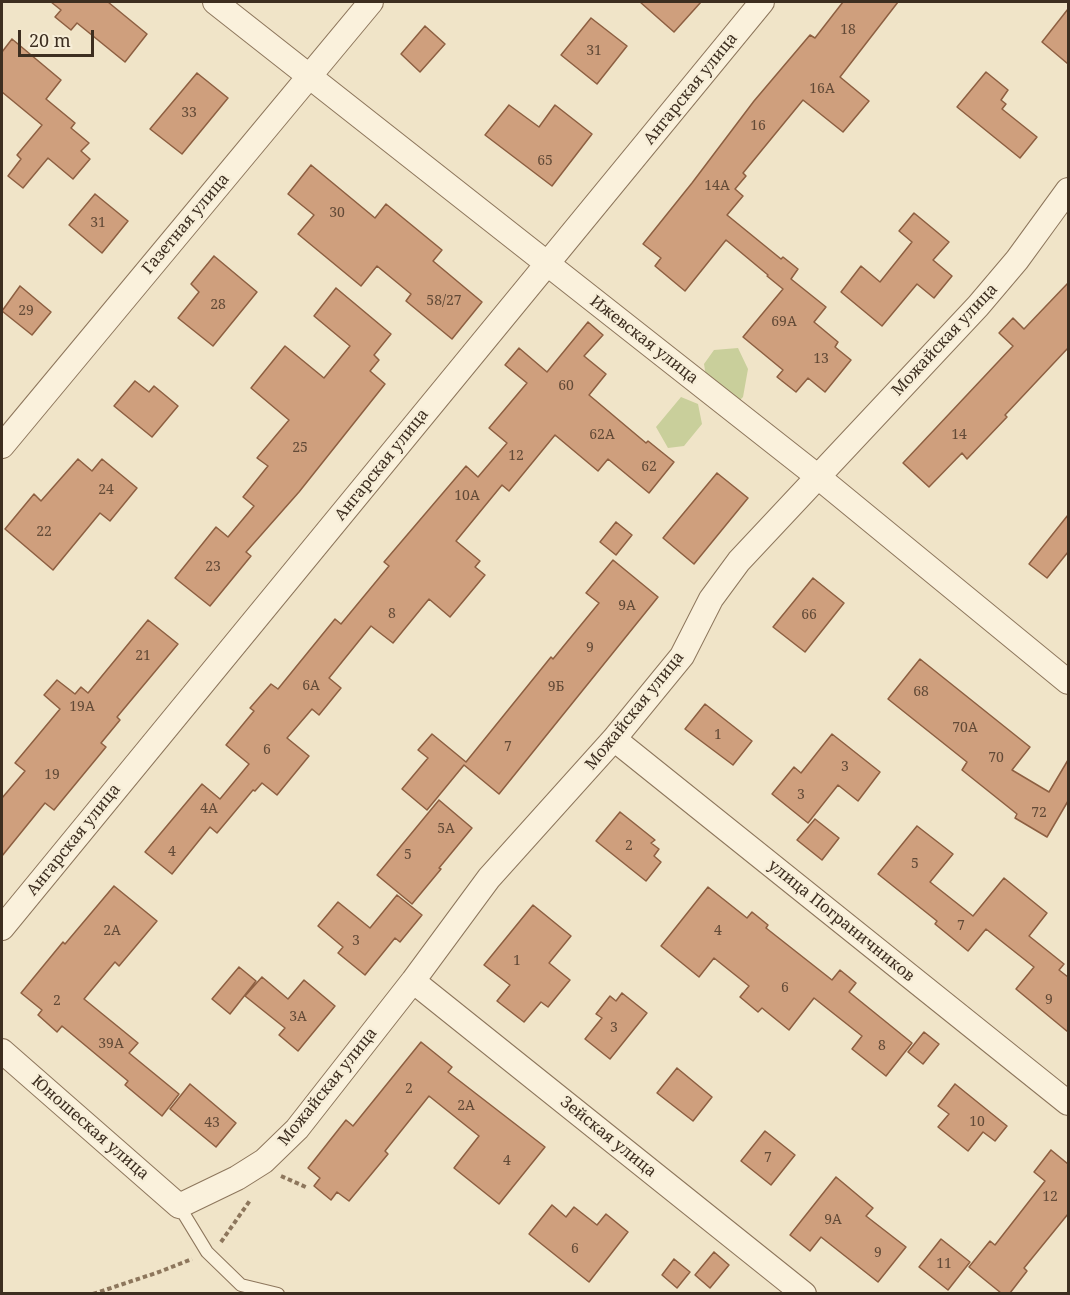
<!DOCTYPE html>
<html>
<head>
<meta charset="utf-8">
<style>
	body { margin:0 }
	#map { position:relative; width:1070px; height:1295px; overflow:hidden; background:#f0e4c8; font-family:"Noto Serif",serif }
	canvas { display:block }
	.frame { position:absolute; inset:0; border:3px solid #3d2e20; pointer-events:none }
	.scale { position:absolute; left:18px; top:30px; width:76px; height:27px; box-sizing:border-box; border:3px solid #3d2e20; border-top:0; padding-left:8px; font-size:18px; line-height:21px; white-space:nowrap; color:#3d2e20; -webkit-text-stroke:4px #f7eed8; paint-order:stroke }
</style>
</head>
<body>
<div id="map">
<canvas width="1070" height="1295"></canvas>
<div class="frame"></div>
<div class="scale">20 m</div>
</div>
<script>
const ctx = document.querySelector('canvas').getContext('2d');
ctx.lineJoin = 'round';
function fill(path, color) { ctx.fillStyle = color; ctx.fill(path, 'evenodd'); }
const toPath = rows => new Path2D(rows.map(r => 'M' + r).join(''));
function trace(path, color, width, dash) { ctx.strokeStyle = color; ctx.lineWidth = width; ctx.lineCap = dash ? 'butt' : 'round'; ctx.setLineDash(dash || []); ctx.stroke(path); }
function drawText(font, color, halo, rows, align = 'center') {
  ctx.font = font + ' "Noto Serif",serif'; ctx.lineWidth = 5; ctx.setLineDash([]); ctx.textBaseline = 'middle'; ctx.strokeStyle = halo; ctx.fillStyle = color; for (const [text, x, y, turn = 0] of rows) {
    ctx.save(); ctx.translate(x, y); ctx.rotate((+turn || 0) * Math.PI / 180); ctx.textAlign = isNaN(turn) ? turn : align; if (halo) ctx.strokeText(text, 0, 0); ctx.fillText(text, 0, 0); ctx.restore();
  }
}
const green = toPath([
	[738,348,748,369,743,397,728,412,710,401,704,364,714,350],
	[681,397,698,404,702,424,684,446,668,448,656,427]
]);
const building = toPath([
	[51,2,108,2,147,34,125,62,77,23,71,30,55,17,61,10,51,2],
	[640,2,701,2,674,32,640,2],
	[843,2,898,2,840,77,869,101,843,132,803,100,743,173,746,176,735,189,743,196,727,215,781,259,783,257,798,269,791,279,826,307,814,322,838,342,835,347,851,360,825,392,808,378,796,392,777,377,783,370,743,337,783,289,767,276,768,275,726,240,685,291,655,266,661,258,643,244,692,183,754,101,810,35,815,38,843,2],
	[1068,9,1068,64,1042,42,1068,9],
	[591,18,627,46,597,84,561,55,591,18],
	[425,26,445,44,420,72,401,54,425,26],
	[12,39,61,80,46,99,75,123,71,128,89,143,81,151,90,159,73,179,48,158,23,188,8,176,21,159,17,155,42,125,2,92,2,52,12,39],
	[986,72,1008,90,1001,100,1006,104,1002,109,1037,137,1020,158,957,107,986,72],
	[197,73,228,98,182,154,150,129,197,73],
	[509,105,539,127,555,105,592,134,552,186,485,135,509,105],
	[311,165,375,218,386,204,442,250,433,261,482,302,452,339,406,301,411,294,377,266,361,286,298,234,314,215,288,194,311,165],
	[95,194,128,221,102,253,69,225,95,194],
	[914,213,949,242,933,260,952,276,934,298,917,284,882,326,841,292,861,266,880,282,912,242,899,231,914,213],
	[214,256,257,292,213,346,178,318,199,292,191,284,214,256],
	[1068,283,1068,348,1005,415,1007,417,967,459,962,453,929,487,903,463,1013,346,999,333,1013,318,1024,329,1068,283],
	[20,286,51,312,32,335,2,311,20,286],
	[336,288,391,334,374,355,379,360,370,371,385,384,299,492,246,552,251,556,210,606,175,578,216,527,228,537,254,506,243,497,268,466,257,458,289,420,251,388,285,346,324,378,350,346,314,316,336,288],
	[588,322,603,335,584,356,606,374,589,395,646,443,648,441,674,462,649,493,608,459,598,471,555,435,509,491,502,485,456,541,480,561,475,567,485,575,450,617,429,599,393,643,371,626,329,678,341,688,319,715,312,709,287,738,309,756,277,795,262,783,255,791,253,790,217,833,210,827,172,874,145,852,202,784,220,799,249,764,226,745,254,711,250,708,271,684,278,689,335,619,341,624,389,566,384,562,466,466,478,477,507,443,489,428,527,383,505,365,519,348,547,372,588,322],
	[135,381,149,392,154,386,178,406,152,437,114,406,135,381],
	[78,459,92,471,102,459,137,488,110,521,100,513,53,570,5,529,34,494,41,501,78,459],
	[717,473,748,498,694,564,663,538,717,473],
	[1068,515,1068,552,1047,578,1029,564,1068,515],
	[616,522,632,535,616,555,600,542,616,522],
	[613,560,658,597,499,794,464,765,427,810,402,789,428,758,418,750,432,734,466,762,551,657,553,659,599,603,586,593,613,560],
	[813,578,844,603,805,652,773,627,813,578],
	[148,620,178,644,117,717,120,720,101,743,106,747,54,810,45,803,2,856,2,798,25,771,15,763,60,709,44,695,57,680,75,694,81,687,88,693,148,620],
	[920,659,1030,747,1012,770,1049,792,1068,760,1068,801,1047,837,1015,818,1017,814,962,770,967,762,888,699,920,659],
	[705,704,752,741,733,765,685,729,705,704],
	[832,734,880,772,858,801,838,785,808,823,772,794,794,767,801,773,832,734],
	[439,800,472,828,439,868,441,869,412,904,377,875,439,800],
	[620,812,655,840,651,843,659,849,654,856,661,862,646,881,596,841,620,812],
	[815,819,839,838,822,860,797,840,815,819],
	[917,826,953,854,930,882,973,916,1004,878,1047,913,1029,936,1064,964,1059,970,1068,977,1068,1032,1016,989,1034,967,986,929,968,951,935,924,937,921,878,874,917,826],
	[114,886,157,921,119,966,115,962,84,999,138,1043,129,1053,179,1094,162,1116,125,1085,128,1081,62,1026,57,1032,38,1015,42,1010,21,993,63,942,65,944,114,886],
	[708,887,747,918,752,912,768,925,766,928,832,980,840,970,856,983,849,992,912,1043,886,1076,852,1049,862,1036,814,998,789,1030,762,1008,758,1012,740,997,749,986,714,958,699,977,661,946,708,887],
	[397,895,422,915,400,942,395,938,365,975,338,953,343,947,318,926,338,902,370,928,397,895],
	[533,905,571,936,549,963,570,980,548,1007,541,1002,524,1022,497,1001,510,985,484,965,533,905],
	[239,967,256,981,230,1014,212,999,239,967],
	[262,977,288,999,304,980,335,1006,298,1051,279,1035,285,1028,245,996,262,977],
	[622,993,647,1013,610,1059,585,1039,602,1018,596,1014,610,996,616,1001,622,993],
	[924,1032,939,1044,923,1064,908,1052,924,1032],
	[421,1042,452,1067,448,1072,545,1147,499,1204,454,1168,479,1136,429,1096,385,1151,388,1154,349,1201,337,1192,331,1200,314,1186,320,1178,308,1168,346,1120,353,1126,421,1042],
	[677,1068,712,1097,693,1121,657,1093,677,1068],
	[190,1084,236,1123,216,1147,170,1109,190,1084],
	[955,1084,1007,1126,995,1141,983,1132,968,1151,938,1127,949,1114,938,1106,955,1084],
	[765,1131,795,1155,771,1185,741,1161,765,1131],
	[1051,1150,1068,1164,1068,1214,1024,1268,1027,1271,1010,1293,1001,1293,969,1267,990,1241,995,1245,1045,1181,1034,1172,1051,1150],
	[836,1177,873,1208,866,1216,906,1247,878,1282,821,1237,810,1251,790,1235,836,1177],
	[552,1205,566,1217,574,1207,597,1225,606,1214,628,1232,589,1282,529,1234,552,1205],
	[941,1239,970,1262,948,1290,919,1267,941,1239],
	[714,1252,729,1265,710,1288,695,1275,714,1252],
	[674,1259,690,1272,677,1288,662,1275,674,1259]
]);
const path = toPath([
	[281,1176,308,1188],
	[221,1242,251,1199],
	[93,1294,159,1272,192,1259]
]);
const service = toPath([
	[179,1206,207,1252,241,1285,278,1294]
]);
const minor = toPath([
	[215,2,817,476,1068,682],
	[2,446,371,2],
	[614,739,1068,1103],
	[2,928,762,2],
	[413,981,804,1294],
	[2,1051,179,1206,237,1178,264,1161,297,1129,413,981,489,878,614,739,682,656,711,599,739,561,978,306,1017,260,1068,190]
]);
const numberNames = [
	["18",848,30],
	["31",594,51],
	["16А",822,89],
	["33",189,113],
	["16",758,126],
	["65",545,161],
	["14А",717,186],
	["30",337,213],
	["31",98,223],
	["58/27",444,301],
	["28",218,305],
	["29",26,311],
	["69А",784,322],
	["13",821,359],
	["60",566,386],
	["62А",602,435],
	["14",959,435],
	["25",300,448],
	["12",516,456],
	["62",649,467],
	["24",106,490],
	["10А",467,496],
	["22",44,532],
	["23",213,567],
	["9А",627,606],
	["8",392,614],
	["66",809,615],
	["9",590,648],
	["21",143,656],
	["6А",311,686],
	["9Б",556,687],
	["68",921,692],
	["19А",82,707],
	["70А",965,728],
	["1",718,735],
	["7",508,747],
	["6",267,750],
	["70",996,758],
	["3",845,767],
	["19",52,775],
	["3",801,795],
	["4А",209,809],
	["72",1039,813],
	["5А",446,829],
	["2",629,846],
	["4",172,852],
	["5",408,855],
	["5",915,864],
	["7",961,926],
	["2А",112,931],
	["4",718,931],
	["3",356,941],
	["1",517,961],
	["6",785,988],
	["9",1049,1000],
	["2",57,1001],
	["3А",298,1017],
	["3",614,1028],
	["39А",111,1044],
	["8",882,1046],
	["2",409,1089],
	["2А",466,1106],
	["10",977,1122],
	["43",212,1123],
	["7",768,1158],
	["4",507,1161],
	["12",1050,1197],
	["9А",833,1220],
	["6",575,1249],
	["9",878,1253],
	["11",944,1264]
];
const streetNames = [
	["Ангарская улица",691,89,-51],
	["Газетная улица",186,224,-50],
	["Ижевская улица",644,340,38],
	["Можайская улица",945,340,-47],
	["Ангарская улица",382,465,-51],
	["Можайская улица",635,711,-51],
	["Ангарская улица",74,840,-51],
	["улица Пограничников",841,921,39],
	["Можайская улица",328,1087,-51],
	["Юношеская улица",90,1128,41],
	["Зейская улица",608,1137,39]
];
fill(green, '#c9cf9b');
fill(building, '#cf9f7d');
trace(building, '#8d5f41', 1.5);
trace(service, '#8d765c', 14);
trace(minor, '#8d765c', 26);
trace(path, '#8d765c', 4, [4.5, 3]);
trace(service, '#faf1dc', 12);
trace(minor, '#faf1dc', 24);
drawText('14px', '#624a37', null, numberNames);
drawText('16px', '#3d2e20', '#f7eed8', streetNames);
</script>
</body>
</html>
